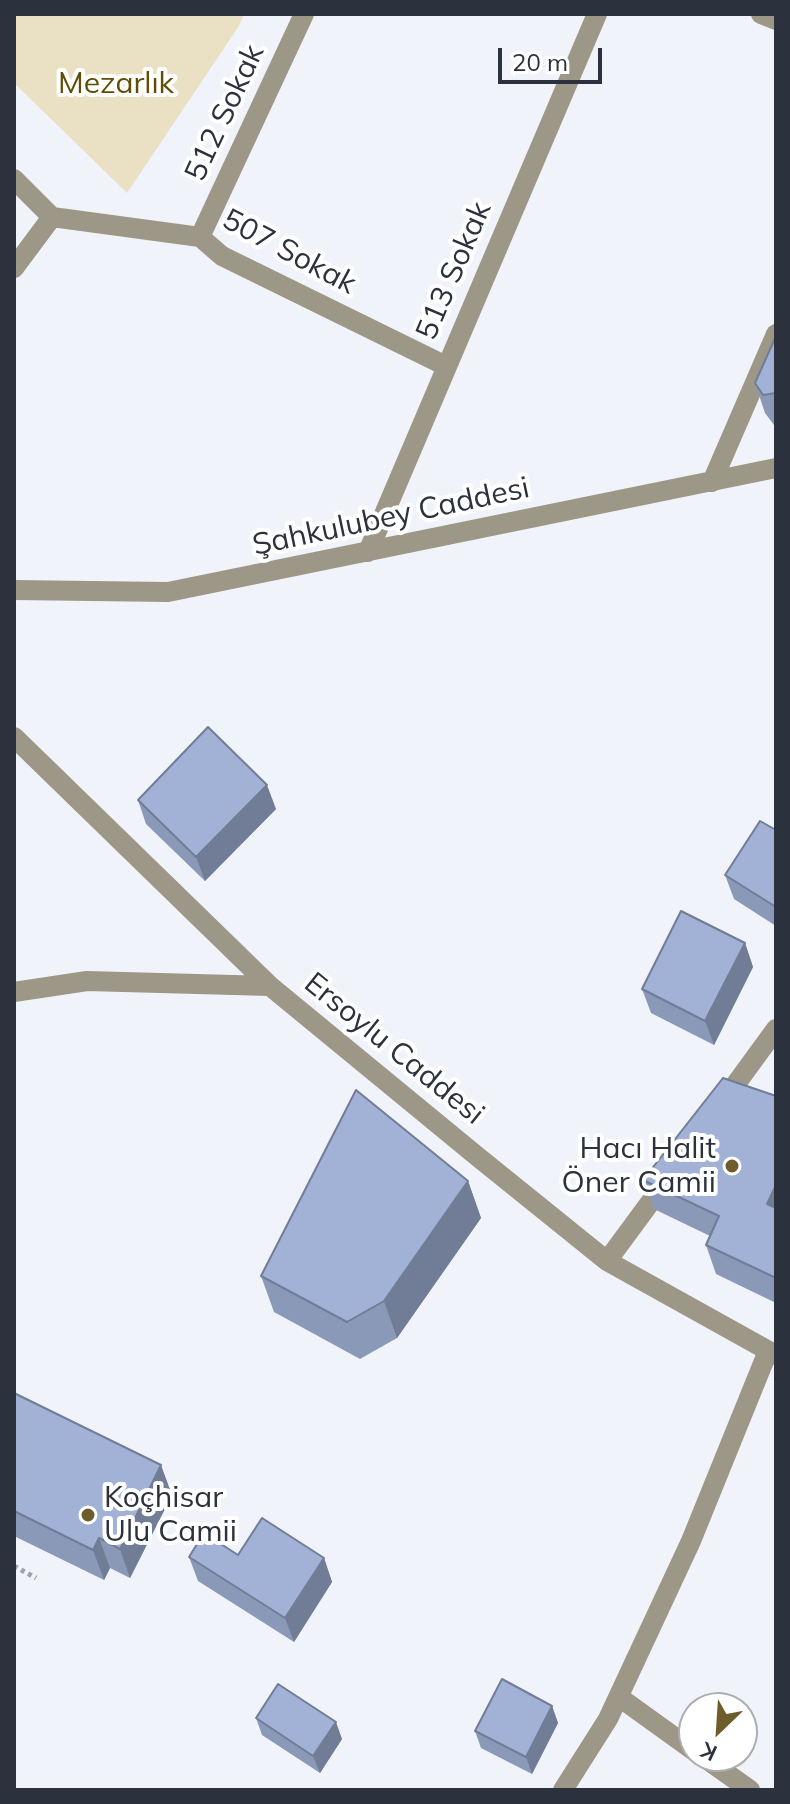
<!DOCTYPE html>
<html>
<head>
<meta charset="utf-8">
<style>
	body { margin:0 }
	#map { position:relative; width:790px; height:1804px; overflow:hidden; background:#f0f3f9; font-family:Mulish,sans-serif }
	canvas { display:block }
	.frame { position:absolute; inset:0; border:16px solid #2c323d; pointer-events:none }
	.north { position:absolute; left:678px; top:1692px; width:80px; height:80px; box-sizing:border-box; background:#fff; border:2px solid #abadb1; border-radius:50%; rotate:205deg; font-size:22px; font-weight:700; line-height:32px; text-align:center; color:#2c323d }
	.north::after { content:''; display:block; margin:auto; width:28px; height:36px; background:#6e5d2b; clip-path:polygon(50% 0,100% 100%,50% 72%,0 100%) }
	.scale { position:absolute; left:498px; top:48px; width:104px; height:36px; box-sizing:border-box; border:4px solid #2c323d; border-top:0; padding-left:10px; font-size:24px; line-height:28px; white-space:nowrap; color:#2c323d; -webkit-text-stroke:6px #fff; paint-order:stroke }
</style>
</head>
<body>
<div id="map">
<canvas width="790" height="1804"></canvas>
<div class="frame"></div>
<div class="north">K</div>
<div class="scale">20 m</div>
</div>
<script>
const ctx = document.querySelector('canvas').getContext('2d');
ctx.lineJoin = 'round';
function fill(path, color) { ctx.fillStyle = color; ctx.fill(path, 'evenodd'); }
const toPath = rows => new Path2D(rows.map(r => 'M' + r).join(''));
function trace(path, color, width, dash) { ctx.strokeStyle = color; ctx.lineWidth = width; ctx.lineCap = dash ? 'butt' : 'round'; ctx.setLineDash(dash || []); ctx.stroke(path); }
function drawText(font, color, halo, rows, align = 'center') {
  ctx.font = font + ' Mulish,sans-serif'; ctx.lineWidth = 8; ctx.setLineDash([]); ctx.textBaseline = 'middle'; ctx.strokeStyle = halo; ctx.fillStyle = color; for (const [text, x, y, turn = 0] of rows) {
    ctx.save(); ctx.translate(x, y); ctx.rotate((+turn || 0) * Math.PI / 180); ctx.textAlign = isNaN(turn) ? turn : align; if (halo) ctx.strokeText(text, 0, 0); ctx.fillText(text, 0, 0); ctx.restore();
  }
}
const green = toPath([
	[14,14,244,14,239,26,127,193,14,83]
]);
const path = toPath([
	[14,1566,36,1578]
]);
const minor = toPath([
	[761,14,776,20],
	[14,179,52,217,200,237,222,256,446,366],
	[200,237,304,14],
	[14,268,52,217],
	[712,482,776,334],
	[368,552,597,14],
	[14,590,168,592,776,468],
	[14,737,270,986,478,1157,607,1261,776,1355],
	[14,992,87,981,270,986],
	[722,1103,776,1029],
	[607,1261,666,1181],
	[619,1697,694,1751],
	[702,1756,750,1790],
	[563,1790,608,1719,691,1541,768,1351]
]);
const wall = toPath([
	[776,336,776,424,774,425,765,413,755,383],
	[138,800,276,809,205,881,146,824],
	[776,830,776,926,734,899,725,875],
	[745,943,753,967,714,1045,651,1013,642,989],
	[776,1096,776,1303,716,1274,706,1245,710,1236,654,1209,643,1180],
	[468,1181,481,1218,397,1338,360,1359,274,1312,261,1276],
	[14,1393,172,1495,130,1578,110,1568,104,1580,14,1536],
	[238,1555,324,1558,332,1582,294,1642,198,1581,189,1557],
	[552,1706,558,1723,532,1774,481,1748,475,1731],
	[256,1718,342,1739,320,1773,262,1735]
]);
const shadedWall = toPath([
	[267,785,276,809,205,881,196,857],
	[745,943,753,967,714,1045,705,1021],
	[468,1181,481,1218,397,1338,384,1301],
	[776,1185,776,1228,767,1204],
	[161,1465,172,1495,130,1578,120,1549],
	[99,1538,110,1568,104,1580,93,1550],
	[324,1558,332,1582,294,1642,285,1618],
	[552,1706,558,1723,532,1774,526,1757],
	[336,1722,342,1739,320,1773,313,1756]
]);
const building = toPath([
	[776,336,776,393,763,395,755,383,776,336],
	[208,727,267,785,196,857,138,800,208,727],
	[760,821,776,830,776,907,725,875,760,821],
	[681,911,745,943,705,1021,642,989,681,911],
	[723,1078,776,1096,776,1185,767,1204,776,1208,776,1278,706,1245,719,1216,643,1180,723,1078],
	[356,1090,468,1181,384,1301,347,1322,261,1276,356,1090],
	[14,1393,161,1465,120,1549,99,1538,93,1550,14,1511,14,1393],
	[262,1518,324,1558,285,1618,189,1557,204,1533,238,1555,262,1518],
	[502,1679,552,1706,526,1757,475,1731,502,1679],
	[278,1684,336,1722,313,1756,256,1718,278,1684]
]);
const markers = [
	[732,1166,8,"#6e5d2b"],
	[88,1515,8,"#6e5d2b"]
];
const parkNames = [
	["Mezarlık",116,84]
];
const streetNames = [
	["512 Sokak",225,113,-65],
	["507 Sokak",289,252,28],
	["513 Sokak",454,271,-67],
	["Şahkulubey Caddesi",391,517,-12],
	["Ersoylu Caddesi",394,1049,39]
];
const poiNames = [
	["Hacı Halit",716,1149],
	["Öner Camii",716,1183],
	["Koçhisar",104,1498,"left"],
	["Ulu Camii",104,1532,"left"]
];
fill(green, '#eae1c5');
trace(path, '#9fa3ab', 5, [4, 4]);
trace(minor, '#9d9787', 20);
fill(wall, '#8b99b8');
fill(shadedWall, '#717d96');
fill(building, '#a2b2d6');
trace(building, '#717d96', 2);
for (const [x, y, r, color] of markers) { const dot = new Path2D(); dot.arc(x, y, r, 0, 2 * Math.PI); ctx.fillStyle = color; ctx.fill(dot); trace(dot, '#fff', 3); }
drawText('30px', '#604d06', '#fff', parkNames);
drawText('30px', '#2c323d', '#fff', streetNames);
drawText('30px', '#2c323d', '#fff', poiNames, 'right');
</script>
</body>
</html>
